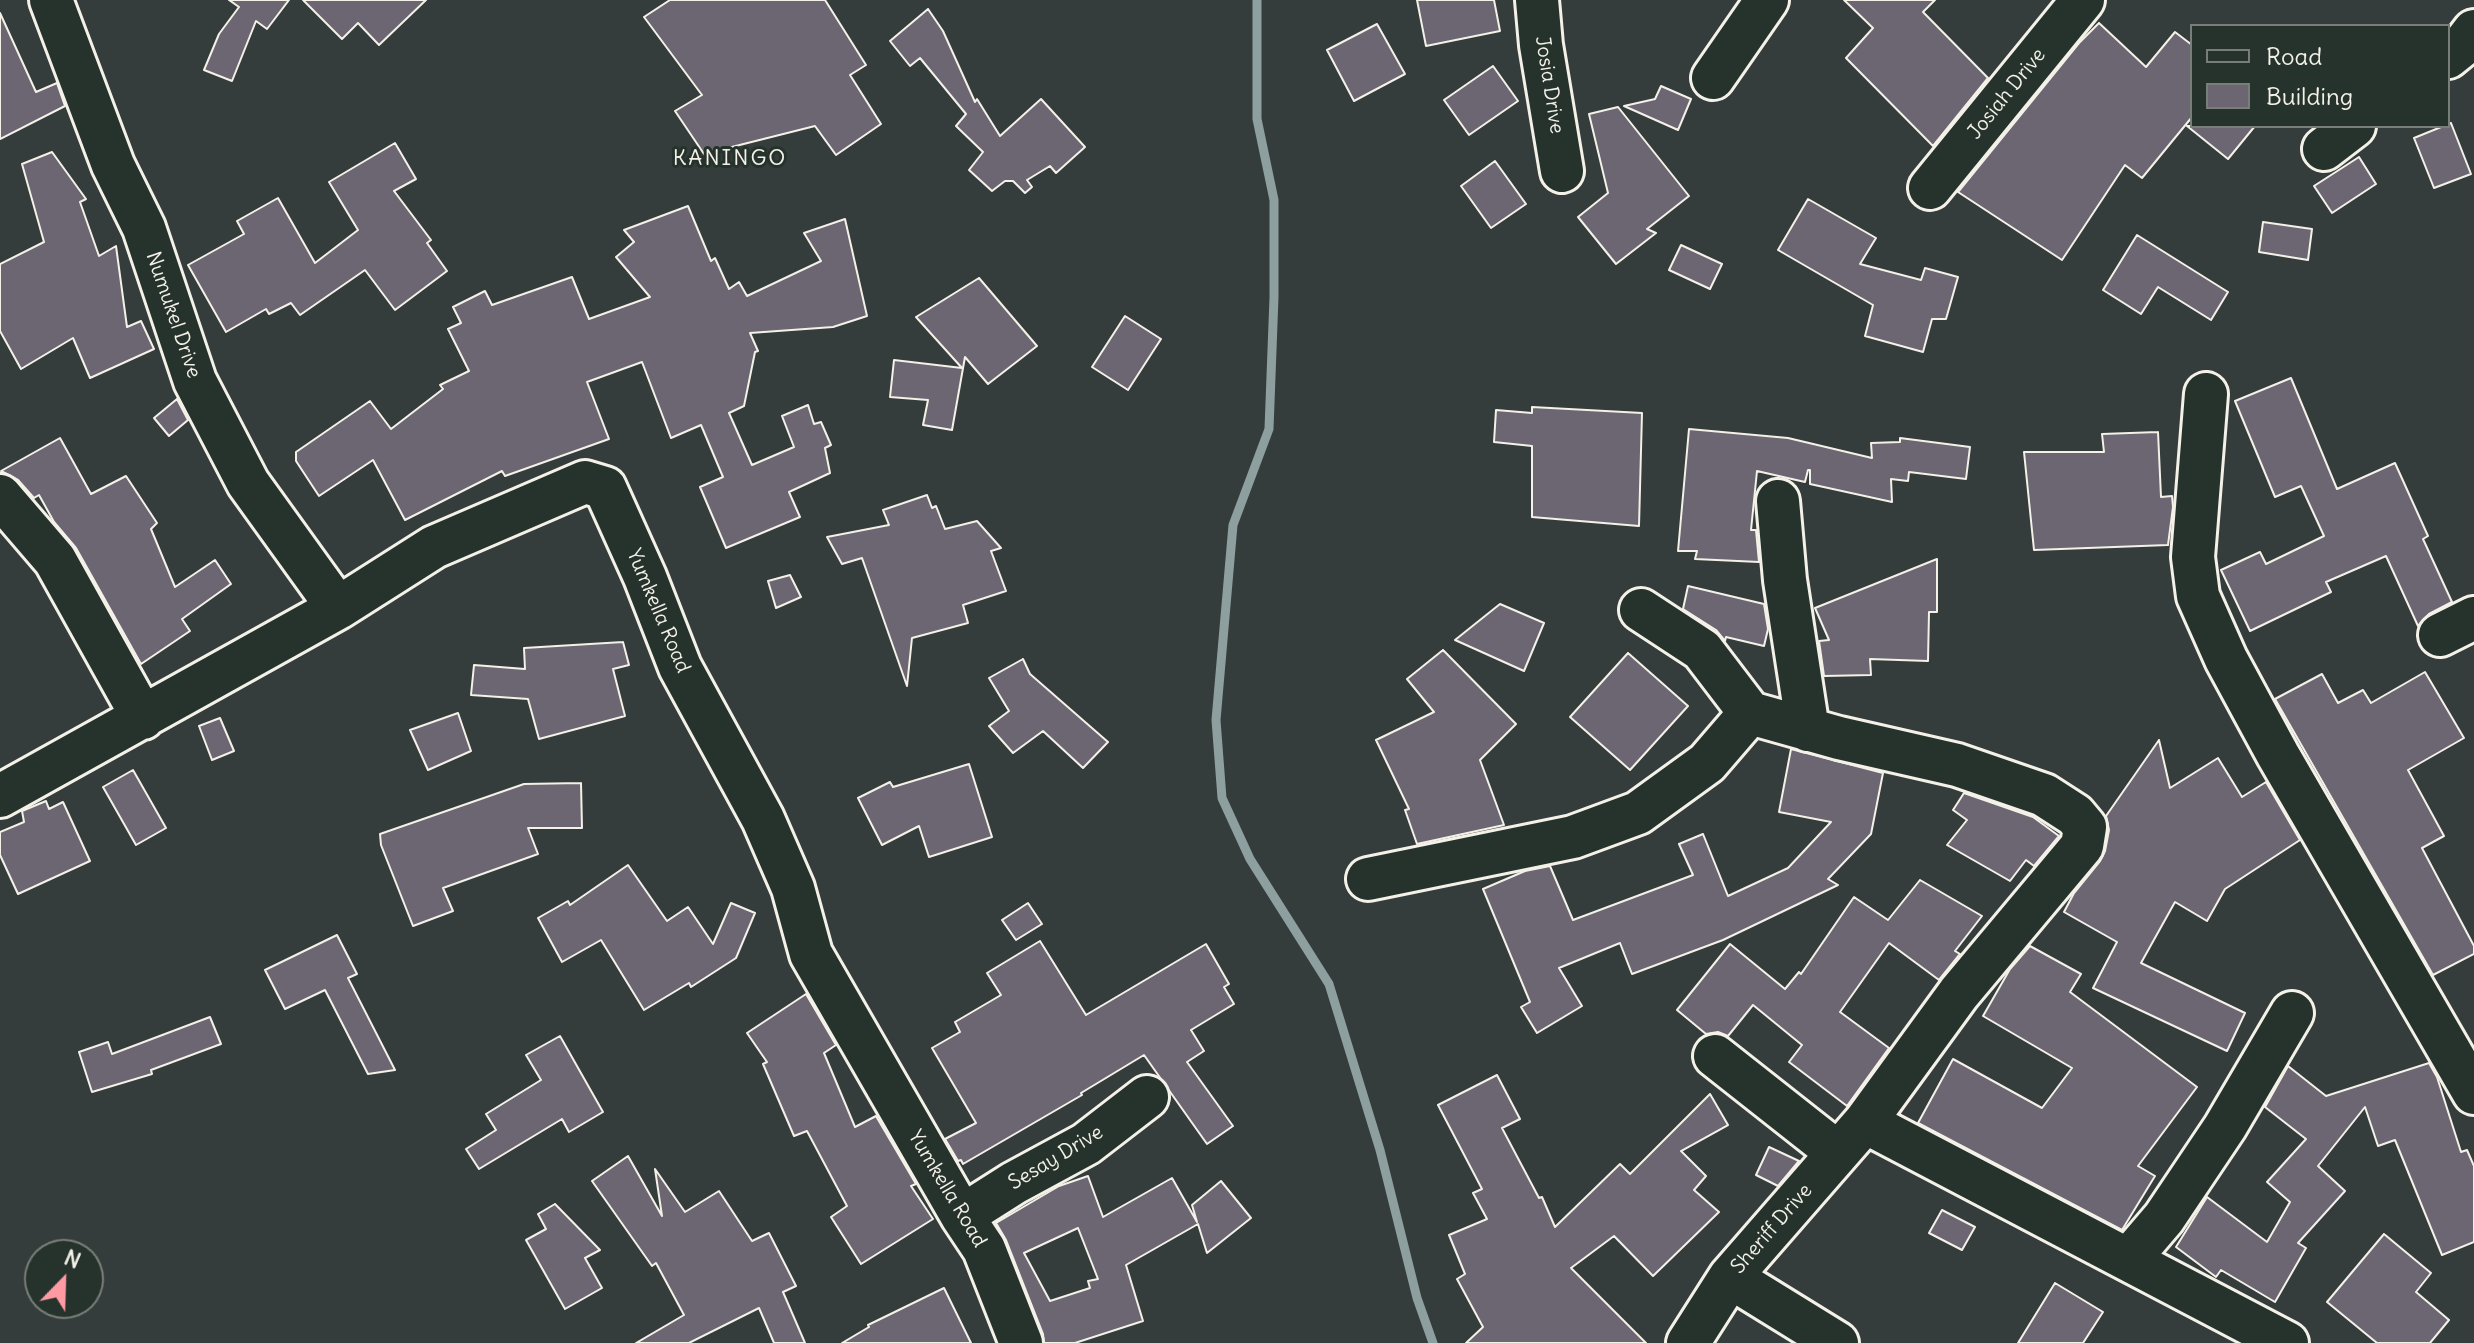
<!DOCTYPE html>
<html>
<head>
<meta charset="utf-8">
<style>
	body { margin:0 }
	#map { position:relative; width:2474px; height:1343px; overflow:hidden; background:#343d3b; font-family:Delius,sans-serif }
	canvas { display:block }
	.legend { position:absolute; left:2190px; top:24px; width:260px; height:104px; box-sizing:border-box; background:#26332d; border:2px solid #787f78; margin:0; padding:10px 14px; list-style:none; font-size:24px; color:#f4f1e8 }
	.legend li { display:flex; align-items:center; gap:16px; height:40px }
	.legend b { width:40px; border:2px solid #787f78 }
	.north { position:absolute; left:24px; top:1239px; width:80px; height:80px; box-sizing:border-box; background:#26332d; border:2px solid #787f78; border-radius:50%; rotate:23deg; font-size:22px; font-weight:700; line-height:32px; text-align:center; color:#f4f1e8 }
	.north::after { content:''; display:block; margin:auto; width:28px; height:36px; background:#ff9aa2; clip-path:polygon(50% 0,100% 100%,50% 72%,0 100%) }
</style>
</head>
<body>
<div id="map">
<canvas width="2474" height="1343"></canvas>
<ul class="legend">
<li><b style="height:10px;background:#26332d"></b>Road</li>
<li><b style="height:22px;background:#6b6671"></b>Building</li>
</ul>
<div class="north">N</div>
</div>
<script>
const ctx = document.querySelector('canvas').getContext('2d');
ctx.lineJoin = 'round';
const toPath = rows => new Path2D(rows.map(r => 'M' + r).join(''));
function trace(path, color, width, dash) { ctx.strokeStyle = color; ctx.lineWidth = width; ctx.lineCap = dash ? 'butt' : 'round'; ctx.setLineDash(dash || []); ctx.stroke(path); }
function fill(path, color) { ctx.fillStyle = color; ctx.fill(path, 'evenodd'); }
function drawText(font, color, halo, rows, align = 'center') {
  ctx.font = font + ' Delius,sans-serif'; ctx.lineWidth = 6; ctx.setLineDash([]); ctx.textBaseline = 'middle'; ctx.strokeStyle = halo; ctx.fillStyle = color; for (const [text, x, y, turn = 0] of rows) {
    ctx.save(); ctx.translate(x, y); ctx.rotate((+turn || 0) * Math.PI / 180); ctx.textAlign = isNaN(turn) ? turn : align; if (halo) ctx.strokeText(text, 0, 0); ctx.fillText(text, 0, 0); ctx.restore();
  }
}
const stream = toPath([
	[1257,0,1257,119,1274,200,1274,297,1269,429,1233,525,1216,720,1222,798,1250,859,1329,984,1380,1150,1417,1298,1433,1343]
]);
const building = toPath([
	[229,0,289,0,267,29,256,21,232,81,204,70,219,34,239,7,229,0],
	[303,0,426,0,379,45,358,23,342,39,303,0],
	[670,0,825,0,866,65,850,75,881,124,836,155,815,126,704,154,675,111,702,95,644,17,670,0],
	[1417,0,1494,0,1500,31,1426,46,1417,0],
	[1844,0,1935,0,1923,12,1988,78,1933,146,1846,58,1873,28,1844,0],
	[928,9,943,31,975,102,977,99,1000,136,1041,99,1085,147,1056,173,1050,166,1027,180,1032,187,1025,193,1013,181,1005,181,992,191,969,170,983,152,956,126,966,114,920,58,910,66,890,41,928,9],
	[0,13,36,92,57,83,65,106,0,139,0,13],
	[2099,23,2146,67,2175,32,2192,45,2192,117,2142,178,2125,165,2062,260,1958,192,2079,43,2099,23],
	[1377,24,1405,74,1354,101,1327,50,1377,24],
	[1493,66,1518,101,1469,135,1444,100,1493,66],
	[1661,86,1691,99,1678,130,1624,106,1655,99,1661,86],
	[1618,107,1689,196,1647,229,1656,233,1616,264,1578,217,1608,193,1589,114,1618,107],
	[2451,123,2471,174,2434,188,2414,138,2451,123],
	[2187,126,2255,126,2228,159,2187,126],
	[395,143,416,179,394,191,431,240,427,243,447,271,395,310,365,270,300,315,291,303,269,314,266,309,226,332,188,265,244,234,237,221,278,198,315,263,358,230,329,182,395,143],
	[52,152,86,199,80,202,99,256,116,246,127,327,141,321,154,349,90,378,73,338,21,369,0,331,0,264,44,242,22,164,52,152],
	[2359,157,2376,184,2332,213,2314,186,2359,157],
	[1495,161,1526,204,1491,228,1461,186,1495,161],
	[1808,199,1876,238,1860,264,1921,280,1925,268,1958,277,1946,319,1932,319,1923,352,1865,336,1873,305,1778,250,1808,199],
	[688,206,711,261,715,258,729,289,739,282,747,296,821,261,804,233,845,219,867,316,833,327,750,333,758,351,755,352,744,406,729,413,752,465,794,447,782,416,808,405,814,424,821,422,831,445,825,448,830,473,789,492,800,517,726,548,700,487,723,477,701,425,671,438,642,362,587,382,609,439,505,476,502,471,405,520,373,460,319,496,296,461,296,452,370,401,391,429,443,389,440,385,469,371,448,329,461,323,453,307,485,291,492,305,572,277,589,319,650,297,616,257,634,242,624,230,688,206],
	[2263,222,2312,229,2308,260,2259,252,2263,222],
	[2137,235,2228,292,2211,320,2158,287,2141,314,2103,290,2137,235],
	[1681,245,1722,264,1710,289,1669,270,1681,245],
	[979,278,1037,346,988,384,965,357,952,430,923,425,928,400,890,397,894,360,962,368,916,317,979,278],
	[1125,316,1161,339,1128,390,1092,367,1125,316],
	[2291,378,2337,489,2395,463,2428,536,2423,539,2452,602,2429,614,2418,626,2386,556,2326,582,2331,592,2250,631,2221,570,2260,552,2266,564,2324,536,2301,486,2275,497,2235,401,2291,378],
	[177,399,188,420,169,436,154,418,177,399],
	[1532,407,1642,413,1639,526,1532,517,1532,446,1494,442,1496,410,1532,413,1532,407],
	[1689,429,1788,438,1872,458,1871,443,1900,442,1900,438,1970,447,1966,479,1909,472,1908,481,1891,479,1892,502,1810,484,1810,470,1808,470,1805,482,1757,471,1751,530,1756,530,1759,562,1695,559,1697,551,1678,551,1689,429],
	[2158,432,2161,497,2172,496,2173,507,2168,545,2034,550,2024,452,2104,452,2102,434,2158,432],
	[60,438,91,494,126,476,157,523,151,529,175,587,215,560,231,584,182,619,190,631,141,664,76,548,54,522,39,495,34,498,18,480,1,471,60,438],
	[927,495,932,508,936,506,945,529,977,521,1001,548,991,551,1006,591,963,605,968,623,912,638,907,686,862,558,842,564,827,537,889,525,883,510,927,495],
	[1937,559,1937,612,1929,612,1928,661,1870,659,1871,675,1824,676,1819,641,1829,640,1815,608,1937,559],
	[790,575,801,597,776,608,768,581,790,575],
	[1688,586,1764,604,1768,629,1764,646,1726,637,1725,641,1716,630,1683,609,1688,586],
	[1500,604,1544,623,1524,671,1455,640,1500,604],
	[623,642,629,665,613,669,625,716,539,739,528,699,471,695,474,665,525,669,524,648,623,642],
	[1443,650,1516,724,1480,760,1504,825,1417,844,1405,810,1409,809,1376,740,1434,712,1407,679,1443,650],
	[1628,653,1688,706,1630,770,1570,717,1628,653],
	[1023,659,1030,674,1108,742,1083,768,1043,731,1013,753,989,726,1009,711,989,678,1023,659],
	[2425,672,2464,738,2408,770,2444,836,2422,848,2474,946,2474,954,2433,975,2275,699,2322,674,2338,703,2363,690,2371,703,2425,672],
	[458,713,471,751,428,770,410,730,458,713],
	[220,718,234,751,212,760,199,726,220,718],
	[2159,740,2170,788,2218,758,2242,797,2266,782,2300,840,2225,889,2207,921,2175,902,2141,963,2245,1013,2227,1051,2093,988,2117,942,2064,912,2074,893,2100,861,2105,851,2109,830,2106,816,2159,740],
	[1791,749,1883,773,1871,834,1828,879,1838,885,1723,940,1632,974,1620,943,1559,968,1582,1006,1537,1033,1521,1007,1530,1002,1483,889,1525,871,1550,866,1573,920,1693,875,1679,844,1703,834,1728,896,1788,868,1831,822,1779,812,1791,749],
	[969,764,992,837,929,857,919,826,882,845,858,798,890,782,893,787,969,764],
	[133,770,166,828,136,845,103,787,133,770],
	[581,783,582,828,528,828,538,854,443,888,453,911,413,926,381,845,380,834,524,784,581,783],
	[1964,793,2033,817,2059,836,2034,866,2026,860,2010,881,1947,845,1967,820,1953,810,1964,793],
	[46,801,49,809,63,802,90,861,18,894,0,855,0,832,24,822,22,811,46,801],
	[628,865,667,921,688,907,713,944,731,903,755,913,736,958,691,987,689,983,644,1010,601,940,562,962,538,918,568,901,570,905,628,865],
	[1920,880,1982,916,1955,951,1960,954,1939,980,1889,943,1840,1012,1889,1048,1847,1106,1789,1062,1802,1045,1753,1005,1728,1036,1718,1032,1706,1034,1677,1010,1730,944,1785,989,1799,972,1801,974,1854,897,1888,920,1920,880],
	[1028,903,1042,924,1016,940,1002,920,1028,903],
	[337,935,357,974,348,978,395,1070,368,1074,325,990,285,1009,265,970,337,935],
	[1040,941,1086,1015,1206,944,1229,984,1224,987,1234,1004,1191,1030,1204,1051,1187,1062,1233,1126,1207,1144,1144,1055,1081,1093,1082,1095,963,1164,961,1160,958,1161,945,1139,976,1123,932,1048,960,1032,955,1022,1001,995,987,973,1040,941],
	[2030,946,2081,974,2070,992,2197,1087,2138,1166,2155,1176,2122,1230,1918,1123,1953,1059,2042,1108,2072,1068,1983,1016,2010,969,2030,946],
	[806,994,836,1045,824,1053,855,1127,876,1116,916,1184,911,1186,933,1219,861,1264,831,1217,847,1206,807,1131,794,1136,763,1064,767,1062,747,1033,806,994],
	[210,1017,221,1044,151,1070,152,1074,92,1092,79,1052,108,1042,112,1054,210,1017],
	[560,1036,603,1112,569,1132,562,1119,479,1169,466,1149,496,1130,486,1114,541,1080,526,1055,560,1036],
	[2429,1063,2437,1077,2461,1152,2467,1150,2474,1166,2474,1242,2442,1255,2395,1140,2378,1146,2365,1107,2318,1166,2345,1191,2298,1243,2306,1248,2275,1302,2221,1270,2216,1277,2176,1247,2207,1197,2267,1242,2290,1202,2267,1182,2306,1139,2265,1107,2288,1066,2326,1096,2429,1063],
	[1497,1075,1520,1119,1502,1128,1539,1198,1542,1197,1555,1227,1620,1164,1630,1174,1710,1094,1728,1125,1681,1151,1706,1176,1694,1190,1719,1212,1653,1276,1614,1236,1571,1268,1646,1343,1466,1343,1483,1327,1457,1279,1465,1274,1449,1235,1487,1219,1473,1193,1482,1189,1438,1105,1497,1075],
	[1769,1147,1799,1161,1778,1186,1756,1175,1769,1147],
	[628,1156,662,1216,655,1169,685,1212,719,1191,752,1241,769,1233,796,1286,783,1292,805,1343,774,1343,759,1308,689,1343,636,1343,684,1315,656,1263,652,1266,592,1181,628,1156],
	[1088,1176,1103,1217,1172,1178,1197,1222,1192,1205,1221,1181,1251,1218,1207,1253,1198,1224,1126,1265,1143,1321,1075,1343,1044,1343,1043,1334,1006,1240,996,1223,1059,1186,1088,1176],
	[1078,1228,1098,1279,1088,1281,1090,1288,1050,1301,1024,1253,1078,1228],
	[555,1204,600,1250,585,1258,602,1288,565,1309,526,1240,546,1229,538,1214,555,1204],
	[1942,1210,1975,1227,1962,1250,1929,1233,1942,1210],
	[2384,1234,2431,1273,2416,1292,2449,1320,2430,1343,2377,1343,2327,1302,2384,1234],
	[2055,1283,2103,1312,2083,1343,2018,1343,2055,1283],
	[944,1288,971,1343,842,1343,869,1327,868,1325,944,1288]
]);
const minor = toPath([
	[51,0,113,165,144,228,195,381,248,483,338,608],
	[1537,0,1541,45,1562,171],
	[2448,57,2464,44,2474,31],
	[1713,78,1767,0],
	[2324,149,2354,126],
	[1930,188,2083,0],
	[2206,394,2193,557,2198,596,2226,659,2278,755,2474,1093],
	[0,496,55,560,143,718],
	[1778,501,1785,580,1808,730],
	[1641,610,1702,650,1750,713],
	[2440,635,2474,618],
	[0,796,338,608,434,547,585,482,605,488,645,577,680,667,763,819,793,888,811,954,962,1216,984,1249,1021,1343],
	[1368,879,1573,837,1638,813,1707,763,1750,713,1839,738,1957,765,2044,795,2075,815,2085,827,2082,846,1959,993,1865,1122,1730,1277,1688,1343],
	[1715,1056,1838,1153],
	[1865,1122,2287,1343],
	[962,1216,1014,1183,1086,1144,1147,1097],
	[2129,1259,2164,1218,2225,1127,2292,1013],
	[1730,1277,1837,1343]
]);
const streetNames = [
	["Josia Drive",1549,85,81],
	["Josiah Drive",2007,94,-51],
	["Numukel Drive",173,315,71],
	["Yumkella Road",658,611,67],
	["Sesay Drive",1056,1158,-31],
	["Yumkella Road",947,1189,59],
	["Sheriff Drive",1772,1229,-49]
];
const neighbourhoodNames = [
	["KANINGO",730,159]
];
trace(stream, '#8d9f9f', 9);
fill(building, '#6b6671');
trace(building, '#f4f1e8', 2);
trace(minor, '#f4f1e8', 48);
trace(minor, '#26332d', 42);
drawText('20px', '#f4f1e8', '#26332d', streetNames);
ctx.letterSpacing = '2px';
drawText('22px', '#f4f1e8', '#26332d', neighbourhoodNames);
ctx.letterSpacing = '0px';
</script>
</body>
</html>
